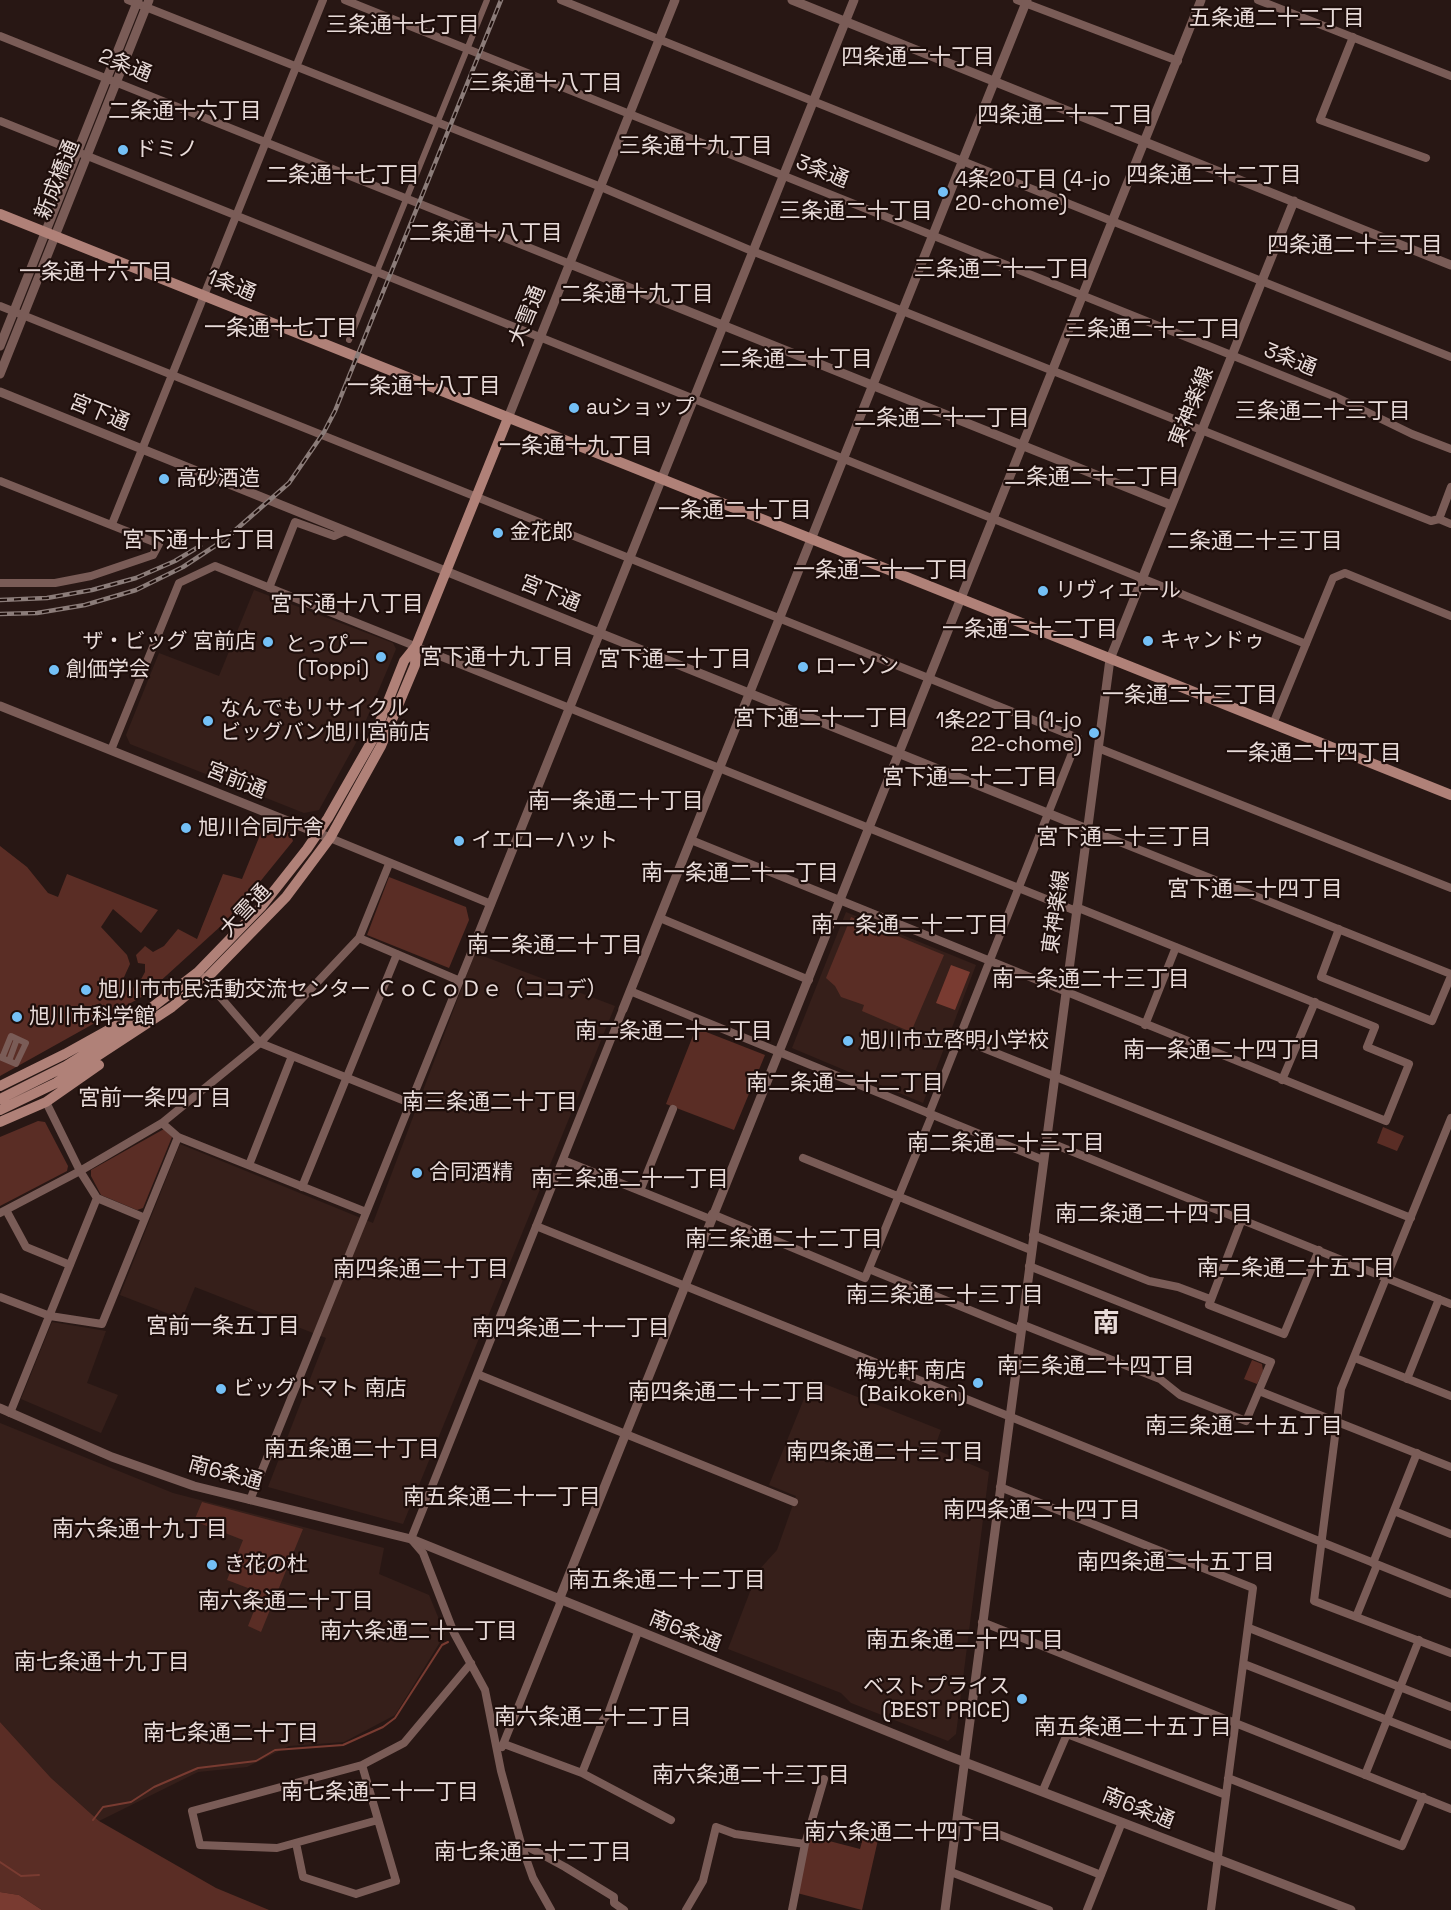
<!DOCTYPE html>
<html>
<head>
<meta charset="utf-8">
<style>
	body { margin:0 }
	canvas { display:block; background:#281714 }
</style>
</head>
<body>
<canvas width="1451" height="1910"></canvas>
<script>
const ctx = document.querySelector('canvas').getContext('2d');
ctx.lineJoin = 'round';
function fill(path, color) { ctx.fillStyle = color; ctx.fill(path, 'evenodd'); }
const toPath = rows => new Path2D(rows.map(r => 'M' + r).join(''));
function trace(path, color, width, dash) { ctx.strokeStyle = color; ctx.lineWidth = width; ctx.lineCap = dash ? 'butt' : 'round'; ctx.setLineDash(dash || []); ctx.stroke(path); }
function drawText(font, color, halo, rows, align = 'center') {
  ctx.font = font + ' "Space Grotesk","Noto Sans JP",sans-serif'; ctx.lineWidth = 4.5; ctx.setLineDash([]); ctx.textBaseline = 'middle'; ctx.strokeStyle = halo; ctx.fillStyle = color; for (const [text, x, y, turn = 0] of rows) {
    ctx.save(); ctx.translate(x, y); ctx.rotate((+turn || 0) * Math.PI / 180); ctx.textAlign = isNaN(turn) ? turn : align; if (halo) ctx.strokeText(text, 0, 0); ctx.fillText(text, 0, 0); ctx.restore();
  }
}
const built = toPath([
	[254,590,393,643,396,649,358,739,319,810,304,813,130,744,126,735,159,653,219,676],
	[846,912,976,965,923,1103,792,1048],
	[475,953,615,1006,403,1524,268,1487,326,1338,195,1287,182,1319,120,1295,180,1144,373,1223],
	[52,1322,106,1331,87,1383,118,1395,101,1433,21,1399],
	[812,1379,941,1430,934,1449,989,1472,956,1734,948,1741,851,1703,841,1693,728,1649,758,1571,777,1550,796,1496,769,1485],
	[0,1423,173,1493,384,1548,379,1574,429,1595,445,1634,395,1715,344,1742,289,1746,247,1767,198,1772,99,1821,51,1778,0,1722]
]);
const green = toPath([
	[265,823,290,833,293,841,233,915,145,995,0,1076,0,846,27,867,48,893,58,897,67,874,158,910,141,933,113,909,101,927,127,955,130,964,120,986,127,990,131,985,134,988,138,985,145,972,145,964,138,963,136,955,145,946,153,952,164,946,178,929,197,939,223,874,242,879],
	[389,877,466,907,469,920,449,968,367,935],
	[851,917,944,955,911,1032,862,1011,864,1005,841,997,835,986,826,978],
	[696,1028,765,1055,734,1130,666,1104],
	[38,1121,45,1122,68,1166,67,1171,0,1206,0,1137],
	[1383,1127,1404,1136,1397,1151,1377,1143],
	[164,1129,172,1137,143,1208,137,1210,101,1195,91,1176,91,1170],
	[1252,1360,1262,1364,1263,1371,1257,1384,1244,1379],
	[202,1502,303,1529,261,1632,248,1626,261,1593,227,1580,243,1540,194,1521],
	[0,1722,51,1778,99,1821,216,1888,269,1910,42,1910,19,1895,0,1892],
	[866,1827,880,1831,862,1910,797,1893,810,1836,860,1849]
]);
const water = toPath([
	[951,965,970,972,955,1010,936,1003],
	[0,1892,19,1895,42,1910,0,1910]
]);
const stream = toPath([
	[93,1820,103,1807,131,1802,154,1787,198,1768,256,1761,275,1750,343,1745,383,1727,395,1718,442,1645,448,1642],
	[0,1862,21,1876,39,1875]
]);
const pedestrian = toPath([
	[349,340,487,0],
	[0,1057,2,1058,16,1064,26,1043,11,1036,2,1058],
	[9,1061,17,1039]
]);
const minor = toPath([
	[128,0,601,187,752,251,1357,492,1431,521,1439,519,1451,524],
	[345,0,1336,397,1412,434,1451,449],
	[561,0,1451,357],
	[1017,0,1178,61],
	[1258,0,1451,76],
	[0,36,570,264],
	[1353,37,1320,120,1426,158],
	[0,121,1306,644],
	[0,306,1078,738,929,1114],
	[0,481,159,544,153,555,91,576,55,583,0,583],
	[1439,519,1451,487],
	[112,524,323,0],
	[269,588,295,522,334,536,345,531],
	[1273,724,1333,578,1345,573,1451,616],
	[1098,748,1451,888],
	[111,750,179,583,215,566,1076,911],
	[1087,829,1451,974],
	[330,838,491,904],
	[691,840,1386,1121,1409,1064,1367,1047,1375,1027,1076,907],
	[660,918,809,980],
	[1339,929,1321,977,1432,1021,1451,976],
	[359,938,460,981],
	[203,977,260,1043,410,1103],
	[630,991,1043,1160],
	[1145,1025,1176,947],
	[958,1038,1411,1218],
	[1282,1080,1315,1002],
	[46,1102,80,1171,97,1198,145,1218],
	[1451,1118,1341,1389,1314,1601,1451,1653],
	[162,1123,178,1137],
	[1046,1141,1451,1304],
	[803,1158,1031,1250],
	[563,1160,710,1219],
	[249,1165,292,1056],
	[302,1187,397,954],
	[640,1191,673,1109],
	[6,1210,26,1247,70,1265],
	[0,1213,80,1171,162,1123,260,1043,359,938,389,864],
	[712,1214,865,1278,932,1115],
	[1242,1219,1209,1305,1284,1334,1319,1250],
	[536,1226,1451,1594],
	[1033,1235,1149,1281,1178,1287,1210,1299],
	[869,1269,1021,1331],
	[0,1297,50,1316,102,1324,178,1137,366,1212],
	[1021,1324,1160,1379,1180,1395,1246,1421,1271,1362,1029,1266],
	[1355,1358,1451,1396],
	[477,1374,794,1502],
	[1407,1379,1439,1299],
	[1259,1391,1451,1467],
	[10,1413,97,1198],
	[1000,1487,1253,1588,1211,1910],
	[250,1500,473,948],
	[1394,1511,1451,1534],
	[1373,1563,1417,1453],
	[1356,1617,1377,1565],
	[982,1622,1451,1809],
	[1249,1628,1451,1707],
	[1244,1664,1451,1745],
	[504,1744,582,1773,671,1820],
	[502,1747,561,1601],
	[582,1773,603,1720,608,1714,638,1632],
	[1365,1775,1419,1640],
	[1228,1778,1402,1846,1423,1797],
	[1043,1790,1067,1734,1226,1795],
	[958,1818,1101,1875],
	[378,1820,277,1848,200,1845,192,1811,362,1765,404,1743,471,1663],
	[296,1843,303,1877,356,1894,396,1881,362,1765],
	[522,1847,528,1847,565,1867,614,1897,614,1903,624,1910],
	[951,1872,1049,1910],
	[551,1910,533,1878,522,1847,501,1771,485,1690,454,1633,423,1553,411,1539,623,1009],
	[686,1910,703,1881,716,1827,735,1834,805,1844],
	[792,1910,805,1844,824,1779],
	[1087,1910,1122,1822]
]);
const tertiary = toPath([
	[792,0,1451,265],
	[570,264,1171,505],
	[0,346,138,0],
	[0,374,149,0],
	[0,392,1087,829],
	[508,418,675,0],
	[0,706,330,838],
	[473,948,854,0],
	[623,1009,1027,0],
	[0,1408,112,1457,194,1486,411,1539,946,1755,1351,1910],
	[559,1600,1201,0],
	[945,1910,1110,659,1294,201]
]);
const secondary = toPath([
	[0,214,1451,795],
	[0,1086,65,1054,128,1019],
	[0,1099,66,1066,120,1032,198,972,262,906,307,849,328,818,373,739,404,661,416,646,508,418],
	[0,1110,56,1083,172,1007,205,980,286,897,330,838,381,746,415,665,416,647],
	[0,1122,46,1102,99,1065]
]);
const rail = toPath([
	[0,600,47,598,92,590,136,578,175,561,200,546],
	[0,614,37,613,85,605,136,590,183,567,224,540,289,483,324,432,335,411,501,0]
]);
const markers = [
	[123,150,6,"#74c0f6"],
	[943,192,6,"#74c0f6"],
	[574,408,6,"#74c0f6"],
	[164,479,6,"#74c0f6"],
	[498,533,6,"#74c0f6"],
	[1043,591,6,"#74c0f6"],
	[1148,641,6,"#74c0f6"],
	[268,642,6,"#74c0f6"],
	[381,657,6,"#74c0f6"],
	[803,667,6,"#74c0f6"],
	[54,670,6,"#74c0f6"],
	[208,721,6,"#74c0f6"],
	[1094,733,6,"#74c0f6"],
	[186,828,6,"#74c0f6"],
	[459,841,6,"#74c0f6"],
	[86,990,6,"#74c0f6"],
	[17,1017,6,"#74c0f6"],
	[848,1041,6,"#74c0f6"],
	[417,1173,6,"#74c0f6"],
	[978,1383,6,"#74c0f6"],
	[221,1389,6,"#74c0f6"],
	[212,1565,6,"#74c0f6"],
	[1022,1699,6,"#74c0f6"]
];
const streetNames = [
	["2条通",125,66,22],
	["3条通",822,172,22],
	["新成橋通",58,180,-68],
	["1条通",231,286,22],
	["大雪通",528,316,-68],
	["3条通",1290,360,22],
	["東神楽線",1192,407,-68],
	["宮下通",99,413,22],
	["宮下通",550,594,22],
	["宮前通",236,781,22],
	["大雪通",246,911,-47],
	["東神楽線",1057,912,-82],
	["南6条通",225,1474,15],
	["南6条通",685,1632,22],
	["南6条通",1138,1809,22]
];
const poiNames = [
	["ドミノ",135,150],
	["4条20丁目 (4-jo",955,180],
	["20-chome)",955,204],
	["auショップ",586,408],
	["高砂酒造",176,479],
	["金花郎",510,533],
	["リヴィエール",1055,591],
	["キャンドゥ",1160,641],
	["ザ・ビッグ 宮前店",256,642,"right"],
	["とっぴー",369,645,"right"],
	["(Toppi)",369,669,"right"],
	["ローソン",815,667],
	["創価学会",66,670],
	["なんでもリサイクル",220,709],
	["ビッグバン旭川宮前店",220,733],
	["1条22丁目 (1-jo",1082,721,"right"],
	["22-chome)",1082,745,"right"],
	["旭川合同庁舎",198,828],
	["イエローハット",471,841],
	["旭川市市民活動交流センター ＣｏＣｏＤｅ（ココデ）",98,990],
	["旭川市科学館",29,1017],
	["旭川市立啓明小学校",860,1041],
	["合同酒精",429,1173],
	["梅光軒 南店",966,1371,"right"],
	["(Baikoken)",966,1395,"right"],
	["ビッグトマト 南店",233,1389],
	["き花の杜",224,1565],
	["ベストプライス",1010,1687,"right"],
	["(BEST PRICE)",1010,1711,"right"]
];
const neighbourhoodNames = [
	["五条通二十二丁目",1277,19],
	["三条通十七丁目",403,26],
	["四条通二十丁目",918,58],
	["三条通十八丁目",546,84],
	["二条通十六丁目",185,112],
	["四条通二十一丁目",1065,116],
	["三条通十九丁目",696,147],
	["二条通十七丁目",343,176],
	["四条通二十二丁目",1214,176],
	["三条通二十丁目",856,212],
	["二条通十八丁目",486,234],
	["四条通二十三丁目",1355,246],
	["三条通二十一丁目",1002,270],
	["一条通十六丁目",96,273],
	["二条通十九丁目",637,295],
	["一条通十七丁目",281,329],
	["三条通二十二丁目",1153,330],
	["二条通二十丁目",796,360],
	["一条通十八丁目",424,387],
	["三条通二十三丁目",1323,412],
	["二条通二十一丁目",942,419],
	["一条通十九丁目",576,447],
	["二条通二十二丁目",1092,478],
	["一条通二十丁目",735,511],
	["宮下通十七丁目",199,541],
	["二条通二十三丁目",1255,542],
	["一条通二十一丁目",881,571],
	["宮下通十八丁目",347,605],
	["一条通二十二丁目",1030,630],
	["宮下通十九丁目",497,658],
	["宮下通二十丁目",675,660],
	["一条通二十三丁目",1190,696],
	["宮下通二十一丁目",821,719],
	["一条通二十四丁目",1314,754],
	["宮下通二十二丁目",970,778],
	["南一条通二十丁目",616,802],
	["宮下通二十三丁目",1124,838],
	["南一条通二十一丁目",740,874],
	["宮下通二十四丁目",1255,890],
	["南一条通二十二丁目",910,926],
	["南二条通二十丁目",555,946],
	["南一条通二十三丁目",1091,980],
	["南二条通二十一丁目",674,1032],
	["南一条通二十四丁目",1222,1051],
	["南二条通二十二丁目",845,1084],
	["宮前一条四丁目",155,1099],
	["南三条通二十丁目",490,1103],
	["南二条通二十三丁目",1006,1144],
	["南三条通二十一丁目",630,1180],
	["南二条通二十四丁目",1154,1215],
	["南三条通二十二丁目",784,1240],
	["南二条通二十五丁目",1296,1269],
	["南四条通二十丁目",421,1270],
	["南三条通二十三丁目",945,1296],
	["宮前一条五丁目",223,1327],
	["南四条通二十一丁目",571,1329],
	["南三条通二十四丁目",1096,1367],
	["南四条通二十二丁目",727,1393],
	["南三条通二十五丁目",1244,1427],
	["南五条通二十丁目",352,1450],
	["南四条通二十三丁目",885,1453],
	["南五条通二十一丁目",502,1498],
	["南四条通二十四丁目",1042,1511],
	["南六条通十九丁目",140,1530],
	["南四条通二十五丁目",1176,1563],
	["南五条通二十二丁目",667,1581],
	["南六条通二十丁目",286,1602],
	["南六条通二十一丁目",419,1632],
	["南五条通二十四丁目",965,1641],
	["南七条通十九丁目",102,1663],
	["南六条通二十二丁目",593,1718],
	["南五条通二十五丁目",1133,1728],
	["南七条通二十丁目",231,1734],
	["南六条通二十三丁目",751,1776],
	["南七条通二十一丁目",380,1793],
	["南六条通二十四丁目",903,1833],
	["南七条通二十二丁目",533,1853]
];
const districtNames = [
	["南",1106,1325]
];
fill(built, '#361f1a');
fill(green, '#5a2d25');
fill(water, '#793b31');
trace(stream, '#793b31', 2);
trace(pedestrian, '#7a5c57', 6);
trace(minor, '#7a5c57', 8);
trace(tertiary, '#7a5c57', 9);
trace(secondary, '#b08178', 10);
trace(rail, '#8b7c79', 4.5);
trace(rail, '#1e0e0b', 2, [7]);
for (const [x, y, r, color] of markers) { const dot = new Path2D(); dot.arc(x, y, r, 0, 2 * Math.PI); ctx.fillStyle = color; ctx.fill(dot); trace(dot, '#1e0e0b', 2); }
drawText('21px', '#e8dbd9', '#1e0e0b', streetNames);
drawText('21px', '#e8dbd9', '#1e0e0b', poiNames, 'left');
drawText('22px', '#e8dbd9', '#1e0e0b', neighbourhoodNames);
drawText('bold 27px', '#e8dbd9', '#1e0e0b', districtNames);
</script>
</body>
</html>
